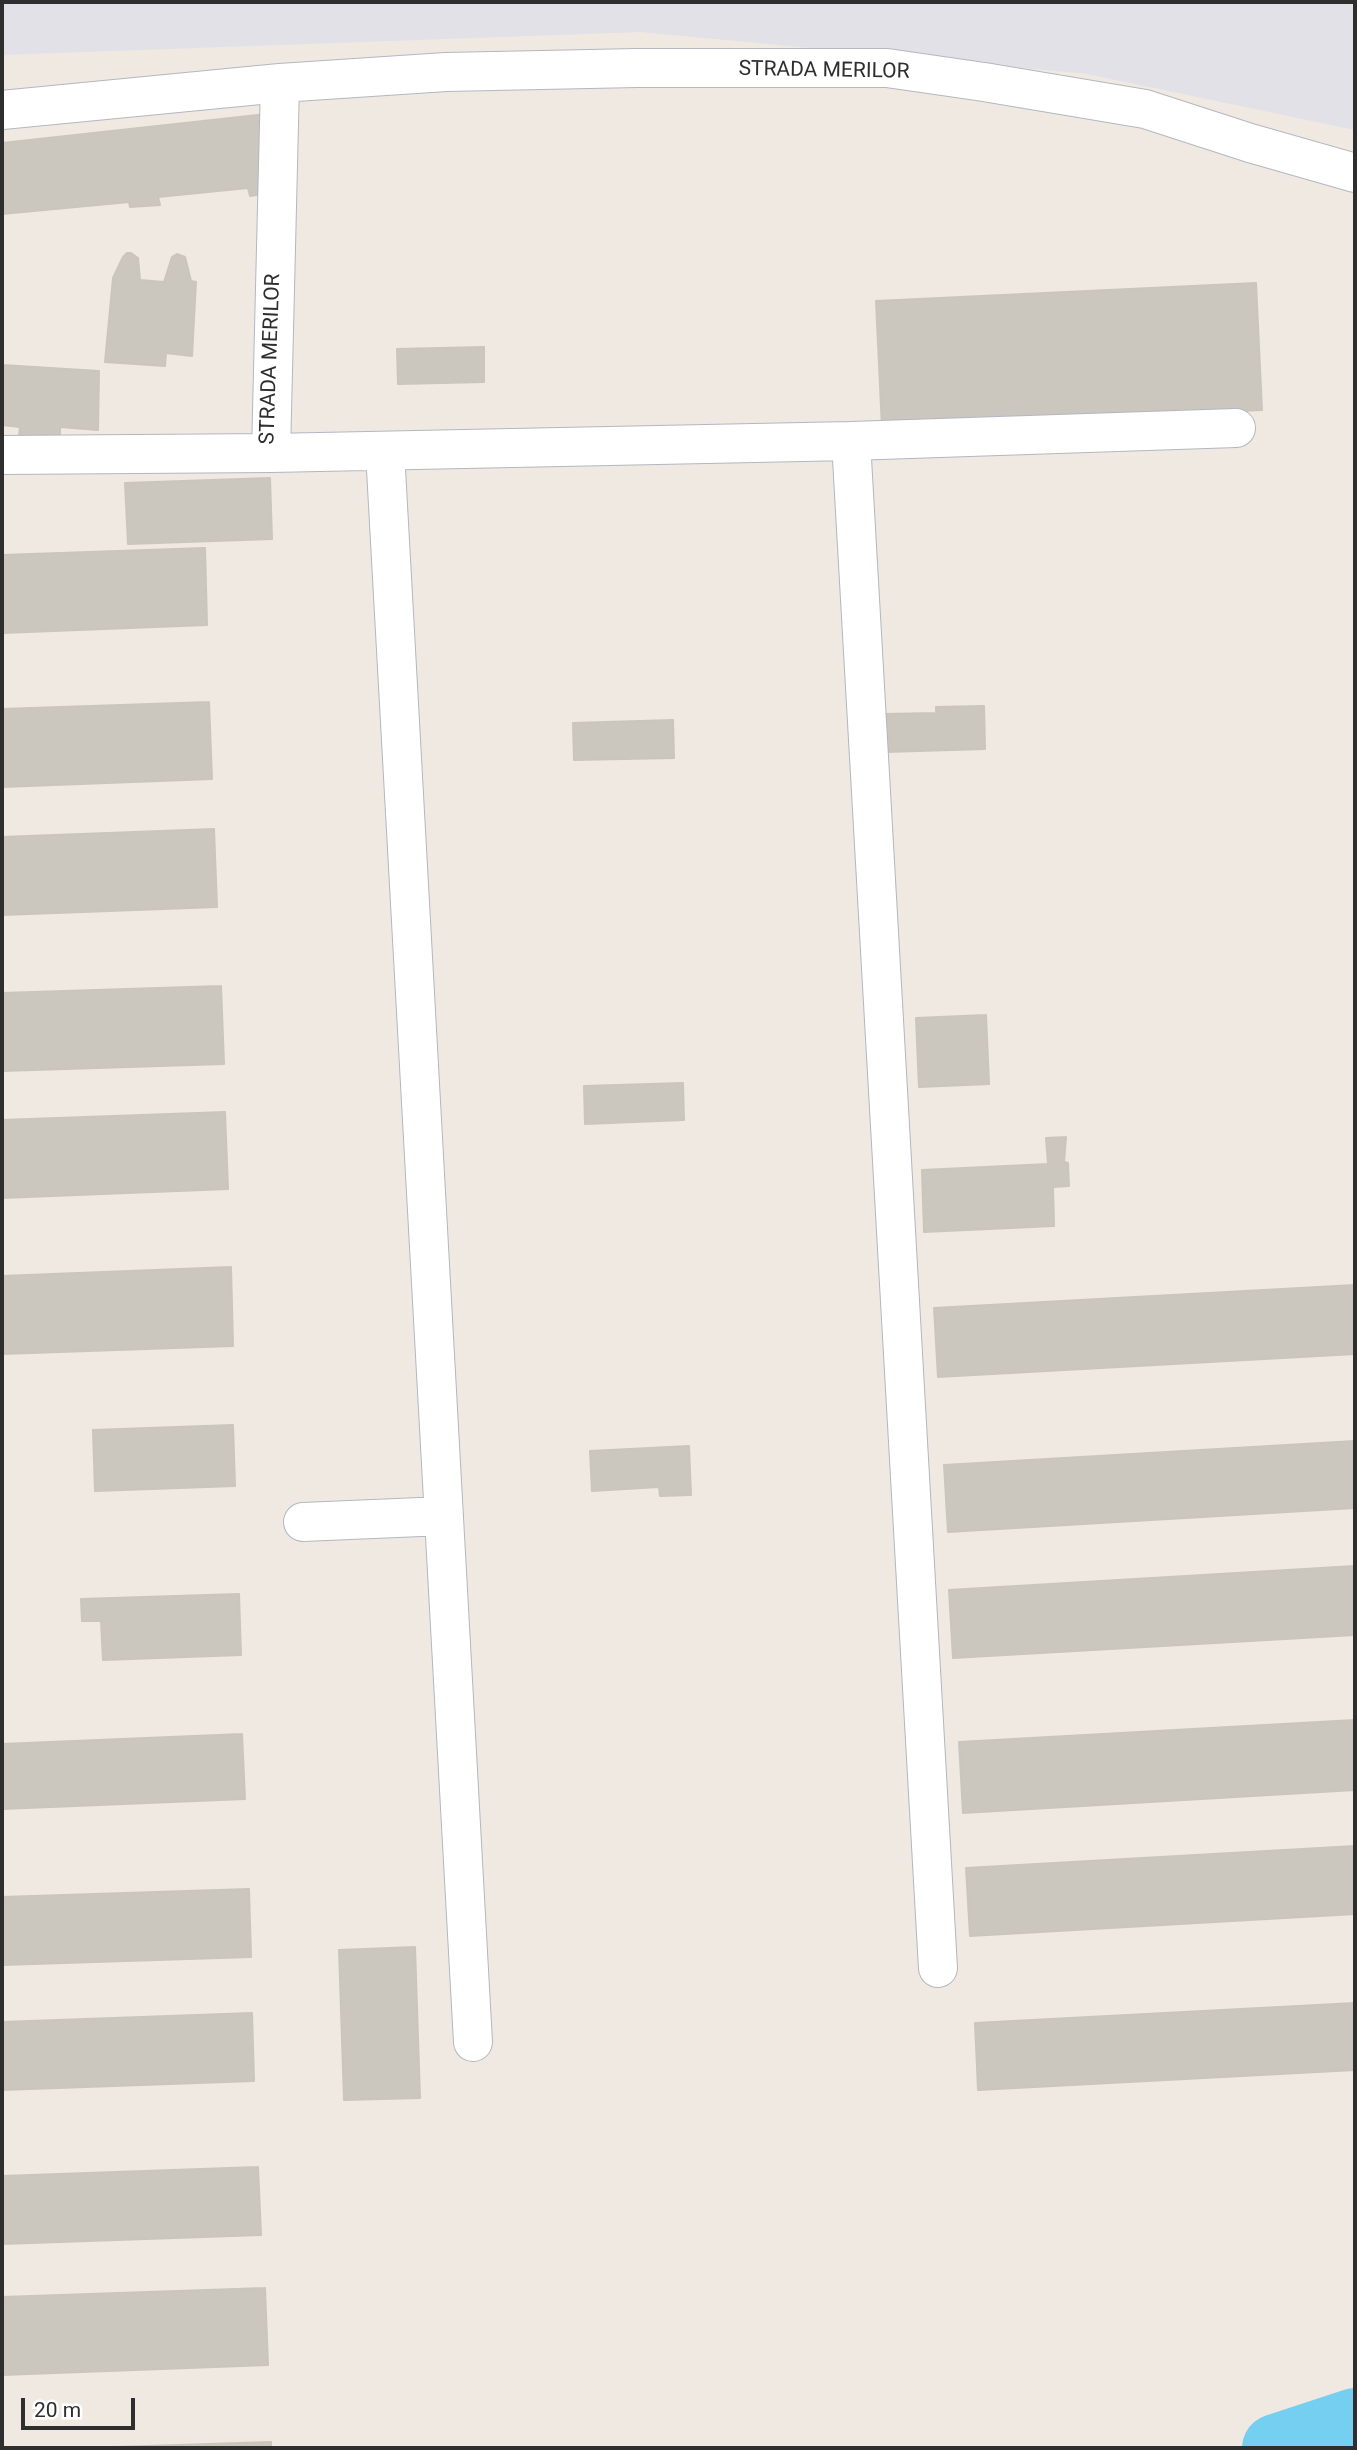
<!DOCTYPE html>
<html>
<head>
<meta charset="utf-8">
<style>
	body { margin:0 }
	#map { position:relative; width:1357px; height:2450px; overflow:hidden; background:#efe9e1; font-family:Roboto,sans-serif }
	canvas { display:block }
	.frame { position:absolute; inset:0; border:4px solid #2e2e2e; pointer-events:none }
	.scale { position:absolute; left:21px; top:2398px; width:114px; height:32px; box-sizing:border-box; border:4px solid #2e2e2e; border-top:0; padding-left:9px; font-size:21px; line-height:24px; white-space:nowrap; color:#2e2e2e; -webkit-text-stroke:5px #fff; paint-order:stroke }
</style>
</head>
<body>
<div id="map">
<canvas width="1357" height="2450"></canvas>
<div class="frame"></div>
<div class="scale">20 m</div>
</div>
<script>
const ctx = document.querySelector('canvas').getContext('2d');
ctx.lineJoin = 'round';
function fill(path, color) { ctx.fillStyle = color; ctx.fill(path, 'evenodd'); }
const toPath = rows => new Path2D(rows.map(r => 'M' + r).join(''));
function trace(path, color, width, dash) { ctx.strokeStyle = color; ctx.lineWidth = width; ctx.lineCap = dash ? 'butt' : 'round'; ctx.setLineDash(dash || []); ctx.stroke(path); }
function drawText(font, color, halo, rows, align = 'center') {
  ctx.font = font + ' Roboto,sans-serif'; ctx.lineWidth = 5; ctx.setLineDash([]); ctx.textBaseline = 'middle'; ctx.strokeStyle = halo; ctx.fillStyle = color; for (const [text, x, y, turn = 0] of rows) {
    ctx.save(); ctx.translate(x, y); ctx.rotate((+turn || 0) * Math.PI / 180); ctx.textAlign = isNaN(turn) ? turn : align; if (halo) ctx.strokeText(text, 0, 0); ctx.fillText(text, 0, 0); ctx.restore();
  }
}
const industrial = toPath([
	[2,2,1355,2,1355,130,1087,74,640,32,2,55]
]);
const river = toPath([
	[1276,2448,1355,2422]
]);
const building = toPath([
	[267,114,270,193,250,196,248,188,158,197,160,205,130,207,129,202,2,214,2,143,267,114],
	[127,253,131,253,138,258,140,280,164,282,172,257,177,254,185,257,191,281,196,282,192,356,166,353,165,366,105,362,113,278,123,257,127,253],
	[1256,283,1262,410,882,428,876,301,1256,283],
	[484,347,484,382,398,384,397,349,484,347],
	[2,365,99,371,98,430,60,427,60,444,19,436,20,427,2,425,2,365],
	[270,478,272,539,128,544,125,483,270,478],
	[205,548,207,625,2,633,2,555,205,548],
	[209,702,212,779,2,787,2,709,209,702],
	[984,706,985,749,885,752,884,714,936,713,936,707,984,706],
	[673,720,674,758,574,760,573,723,673,720],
	[214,829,217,907,2,915,2,837,214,829],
	[221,986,224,1064,2,1071,2,993,221,986],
	[986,1015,989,1084,919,1087,916,1018,986,1015],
	[683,1083,684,1120,585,1124,584,1086,683,1083],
	[225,1112,228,1189,2,1198,2,1120,225,1112],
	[1066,1137,1064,1162,1068,1163,1069,1186,1053,1187,1054,1226,924,1232,922,1170,1048,1164,1046,1138,1066,1137],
	[231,1267,233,1346,2,1354,2,1276,231,1267],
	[1355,1285,1355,1354,938,1377,934,1308,1355,1285],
	[233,1425,235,1486,95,1491,93,1430,233,1425],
	[1355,1441,1355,1508,948,1532,944,1465,1355,1441],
	[689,1446,691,1495,660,1496,659,1487,592,1491,590,1451,689,1446],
	[1355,1566,1355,1635,953,1658,949,1590,1355,1566],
	[239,1594,241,1655,103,1660,101,1621,82,1621,81,1599,239,1594],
	[1355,1720,1355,1790,963,1813,959,1742,1355,1720],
	[242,1734,245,1799,2,1809,2,1744,242,1734],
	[1355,1846,1355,1914,970,1936,966,1868,1355,1846],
	[249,1889,251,1957,2,1965,2,1897,249,1889],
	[415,1947,420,2098,344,2100,339,1950,415,1947],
	[1355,2003,1355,2070,978,2090,975,2023,1355,2003],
	[252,2013,254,2081,2,2090,2,2022,252,2013],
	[258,2167,261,2235,2,2244,2,2176,258,2167],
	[265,2288,268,2365,2,2375,2,2297,265,2288],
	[271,2442,271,2448,84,2448,271,2442]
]);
const minor = toPath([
	[2,110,280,83],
	[851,441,938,1968],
	[385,451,473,2042],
	[271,453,851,441,1236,428],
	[2,455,271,453,280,83,446,72,637,68,887,68,984,82,1145,109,1250,143,1355,173],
	[303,1522,444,1516]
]);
const streetNames = [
	["STRADA MERILOR",824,71,1],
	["STRADA MERILOR",271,359,-88]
];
fill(industrial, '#e3e1e8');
trace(river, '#75cff0', 68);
fill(building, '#cbc7bf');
trace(building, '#cbc5ba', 2);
trace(minor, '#b4b7c1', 40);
trace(minor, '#fff', 38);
drawText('21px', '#2e2e2e', '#fff', streetNames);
</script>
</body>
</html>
